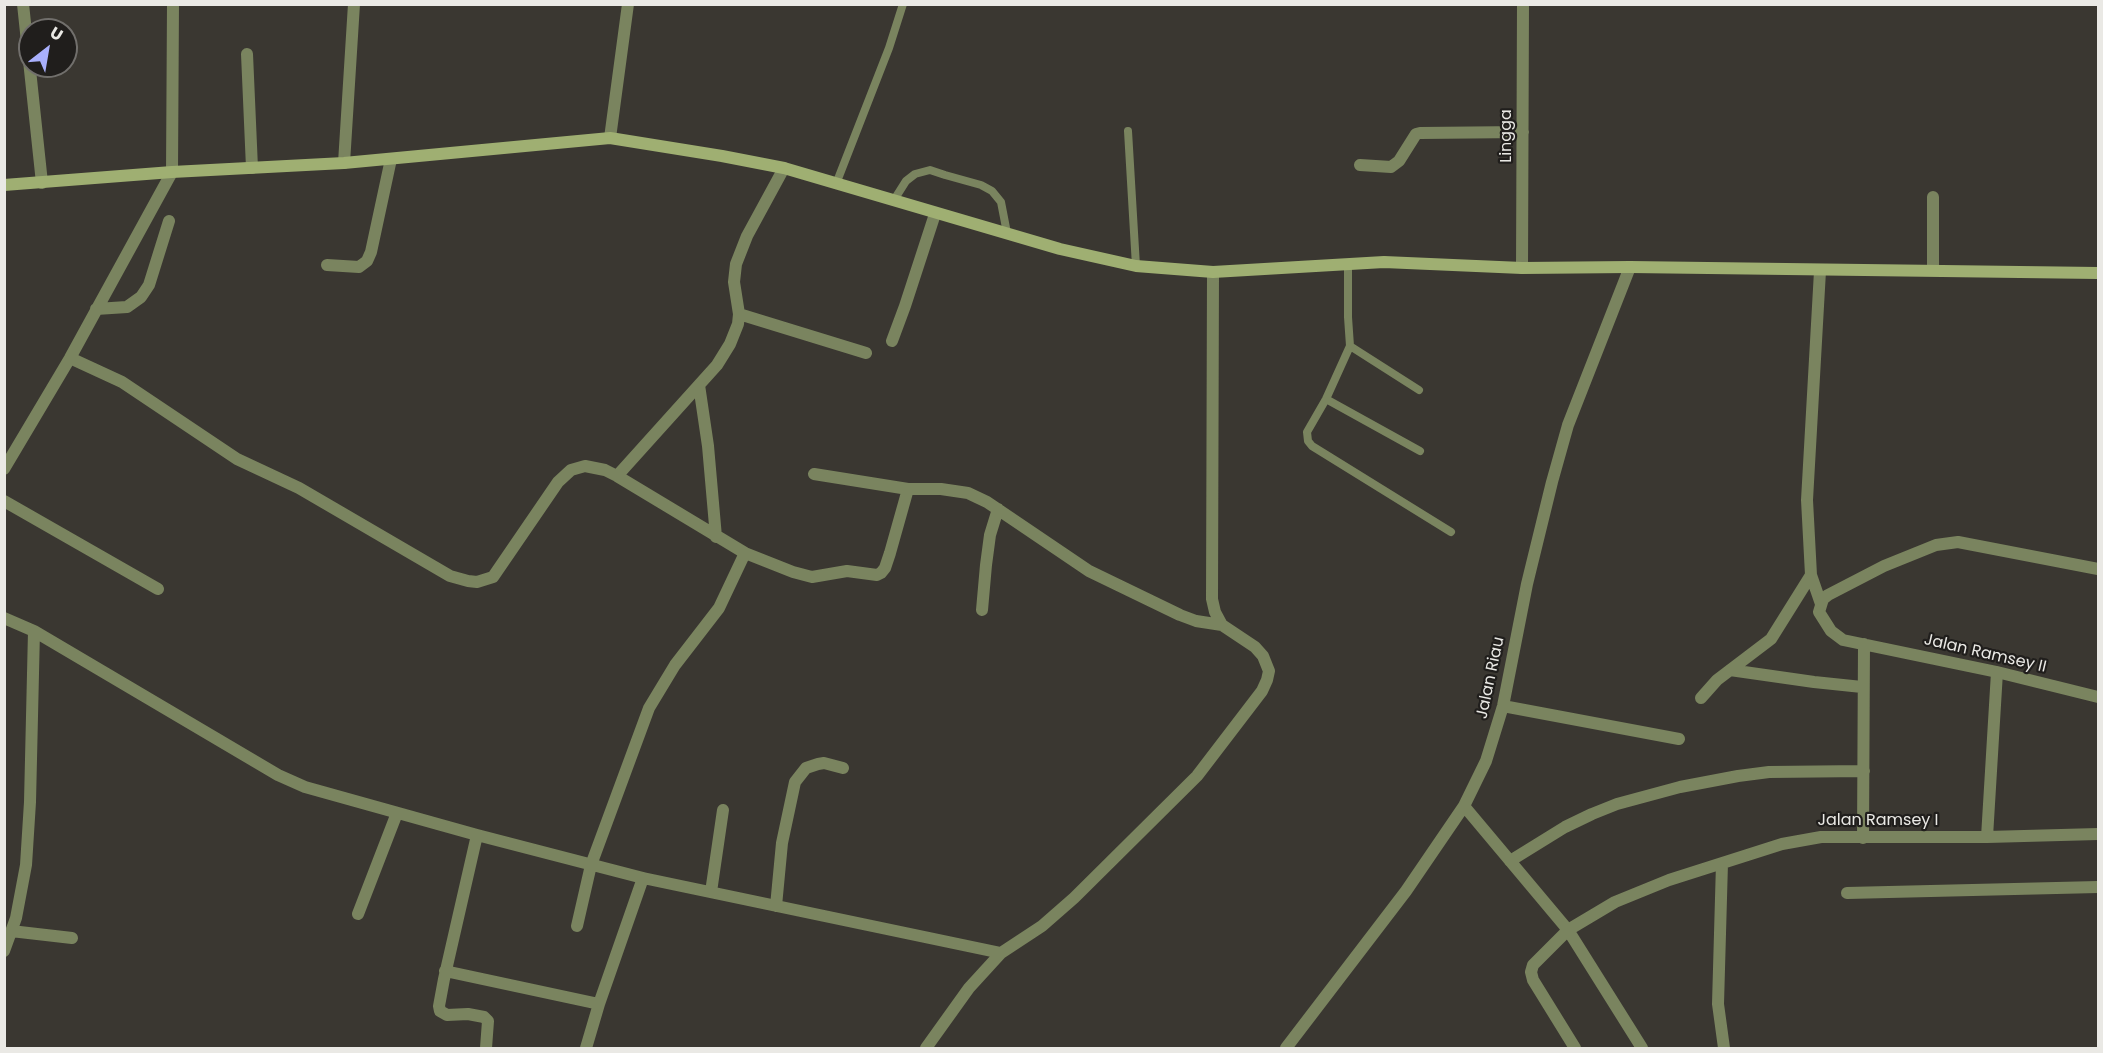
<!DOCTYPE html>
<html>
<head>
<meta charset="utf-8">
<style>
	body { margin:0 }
	#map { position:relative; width:2103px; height:1053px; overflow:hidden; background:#3a3731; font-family:Poppins,sans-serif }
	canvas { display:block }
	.frame { position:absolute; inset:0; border:6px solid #eae9e5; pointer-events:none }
	.north { position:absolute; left:18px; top:18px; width:60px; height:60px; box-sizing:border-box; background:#201e1c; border:2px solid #716f6c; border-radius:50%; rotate:31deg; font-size:16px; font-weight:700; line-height:24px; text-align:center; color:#eae9e5 }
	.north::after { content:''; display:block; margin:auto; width:21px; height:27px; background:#a9b0fc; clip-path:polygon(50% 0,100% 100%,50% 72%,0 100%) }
</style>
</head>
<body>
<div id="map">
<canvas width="2103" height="1053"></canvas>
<div class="frame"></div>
<div class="north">U</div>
</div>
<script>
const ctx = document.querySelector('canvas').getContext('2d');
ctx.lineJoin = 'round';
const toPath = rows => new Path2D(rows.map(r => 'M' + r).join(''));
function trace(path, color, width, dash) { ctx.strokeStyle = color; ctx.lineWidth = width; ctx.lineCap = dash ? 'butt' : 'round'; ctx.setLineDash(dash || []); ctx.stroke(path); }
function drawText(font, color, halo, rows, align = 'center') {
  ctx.font = font + ' Poppins,sans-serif'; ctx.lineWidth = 4.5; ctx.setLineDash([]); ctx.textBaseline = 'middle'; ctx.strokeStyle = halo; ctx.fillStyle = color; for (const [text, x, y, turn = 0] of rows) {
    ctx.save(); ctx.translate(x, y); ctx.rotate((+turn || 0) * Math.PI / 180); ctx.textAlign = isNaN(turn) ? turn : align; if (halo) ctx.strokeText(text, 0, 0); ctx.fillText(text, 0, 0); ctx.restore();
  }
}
const lane = toPath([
	[1128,131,1136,266],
	[836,184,889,48,903,4],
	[894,200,906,181,915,174,930,170,945,175,981,185,992,191,1001,202,1007,233],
	[1348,263,1348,317,1350,346,1419,390],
	[1350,346,1326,399,1307,432,1308,441,1312,446,1451,532],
	[1326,399,1420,451]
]);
const street = toPath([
	[23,4,42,183],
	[247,54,252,168],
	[610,138,628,4],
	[344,163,354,4],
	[1360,165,1391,167,1399,161,1416,134,1420,133,1523,132],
	[327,265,359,267,367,261,371,252,391,159],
	[1522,268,1523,4],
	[1933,270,1933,197],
	[1820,271,1807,500,1811,575,1821,604],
	[96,309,127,307,141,297,149,285,169,221],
	[739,314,866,353],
	[892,341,905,306,935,214],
	[70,358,122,382,237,459,299,488,450,576,468,581,477,582,493,577,558,482,571,470,585,466,605,470,617,476,745,553,793,572,812,577,847,571,877,575,881,573,885,568,890,553,908,489,941,489,968,493,987,502,1089,571,1180,615,1196,621,1222,625],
	[699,385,708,446,716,537],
	[4,469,70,358,172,172,173,4],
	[814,474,908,489],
	[617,476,717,365,730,344,738,324,739,314,734,282,736,264,747,236,784,168],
	[4,501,158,589],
	[2098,569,1958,542,1936,545,1884,566,1828,595,1823,599,1819,612,1831,631,1843,640,1997,672,2098,697],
	[982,610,986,565,990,535,998,509],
	[4,618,34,631,278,775,305,787,477,835,643,878,1001,953],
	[1730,670,1814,682,1862,687],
	[1701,698,1717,680,1771,639,1811,575],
	[1503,706,1679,739],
	[1464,806,1568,930,1642,1048],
	[477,835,444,979,439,1006,440,1011,447,1015,468,1014,484,1017,488,1021,486,1048],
	[1987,837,1997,672],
	[1863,838,1864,644],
	[1510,861,1565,827,1592,814,1617,804,1680,787,1738,776,1769,772,1864,771],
	[1722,863,1718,1004,1724,1048],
	[711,892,723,810],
	[1847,893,2098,887],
	[776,906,782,843,795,782,806,768,818,764,824,763,843,768],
	[358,914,397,813],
	[577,926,591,865,649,708,675,665,719,608,745,553],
	[11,931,72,938],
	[4,951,16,918,26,865,30,802,34,631],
	[445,971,599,1004],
	[586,1048,599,1004,643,878],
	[926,1048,969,988,1001,953,1042,926,1074,898,1197,776,1262,691,1267,680,1269,671,1263,656,1255,647,1222,625,1215,612,1212,599,1213,272],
	[1286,1048,1406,891,1464,806,1486,761,1503,706,1527,584,1552,482,1568,425,1630,267],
	[1575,1048,1533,980,1531,972,1533,965,1568,930,1615,902,1669,880,1782,844,1821,837,1987,837,2098,834]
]);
const secondary = toPath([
	[4,185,172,172,344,163,610,138,722,156,784,168,1060,249,1136,266,1213,272,1384,262,1522,268,1630,267,2098,273]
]);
const streetNames = [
	["Lingga",1507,136,-90],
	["Jalan Ramsey II",1985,654,13],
	["Jalan Riau",1491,678,-78],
	["Jalan Ramsey I",1878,821]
];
trace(lane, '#7a845f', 8);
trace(street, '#7a845f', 12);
trace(secondary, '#9faf72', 12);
drawText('16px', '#eae9e5', '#201e1c', streetNames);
</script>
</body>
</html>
